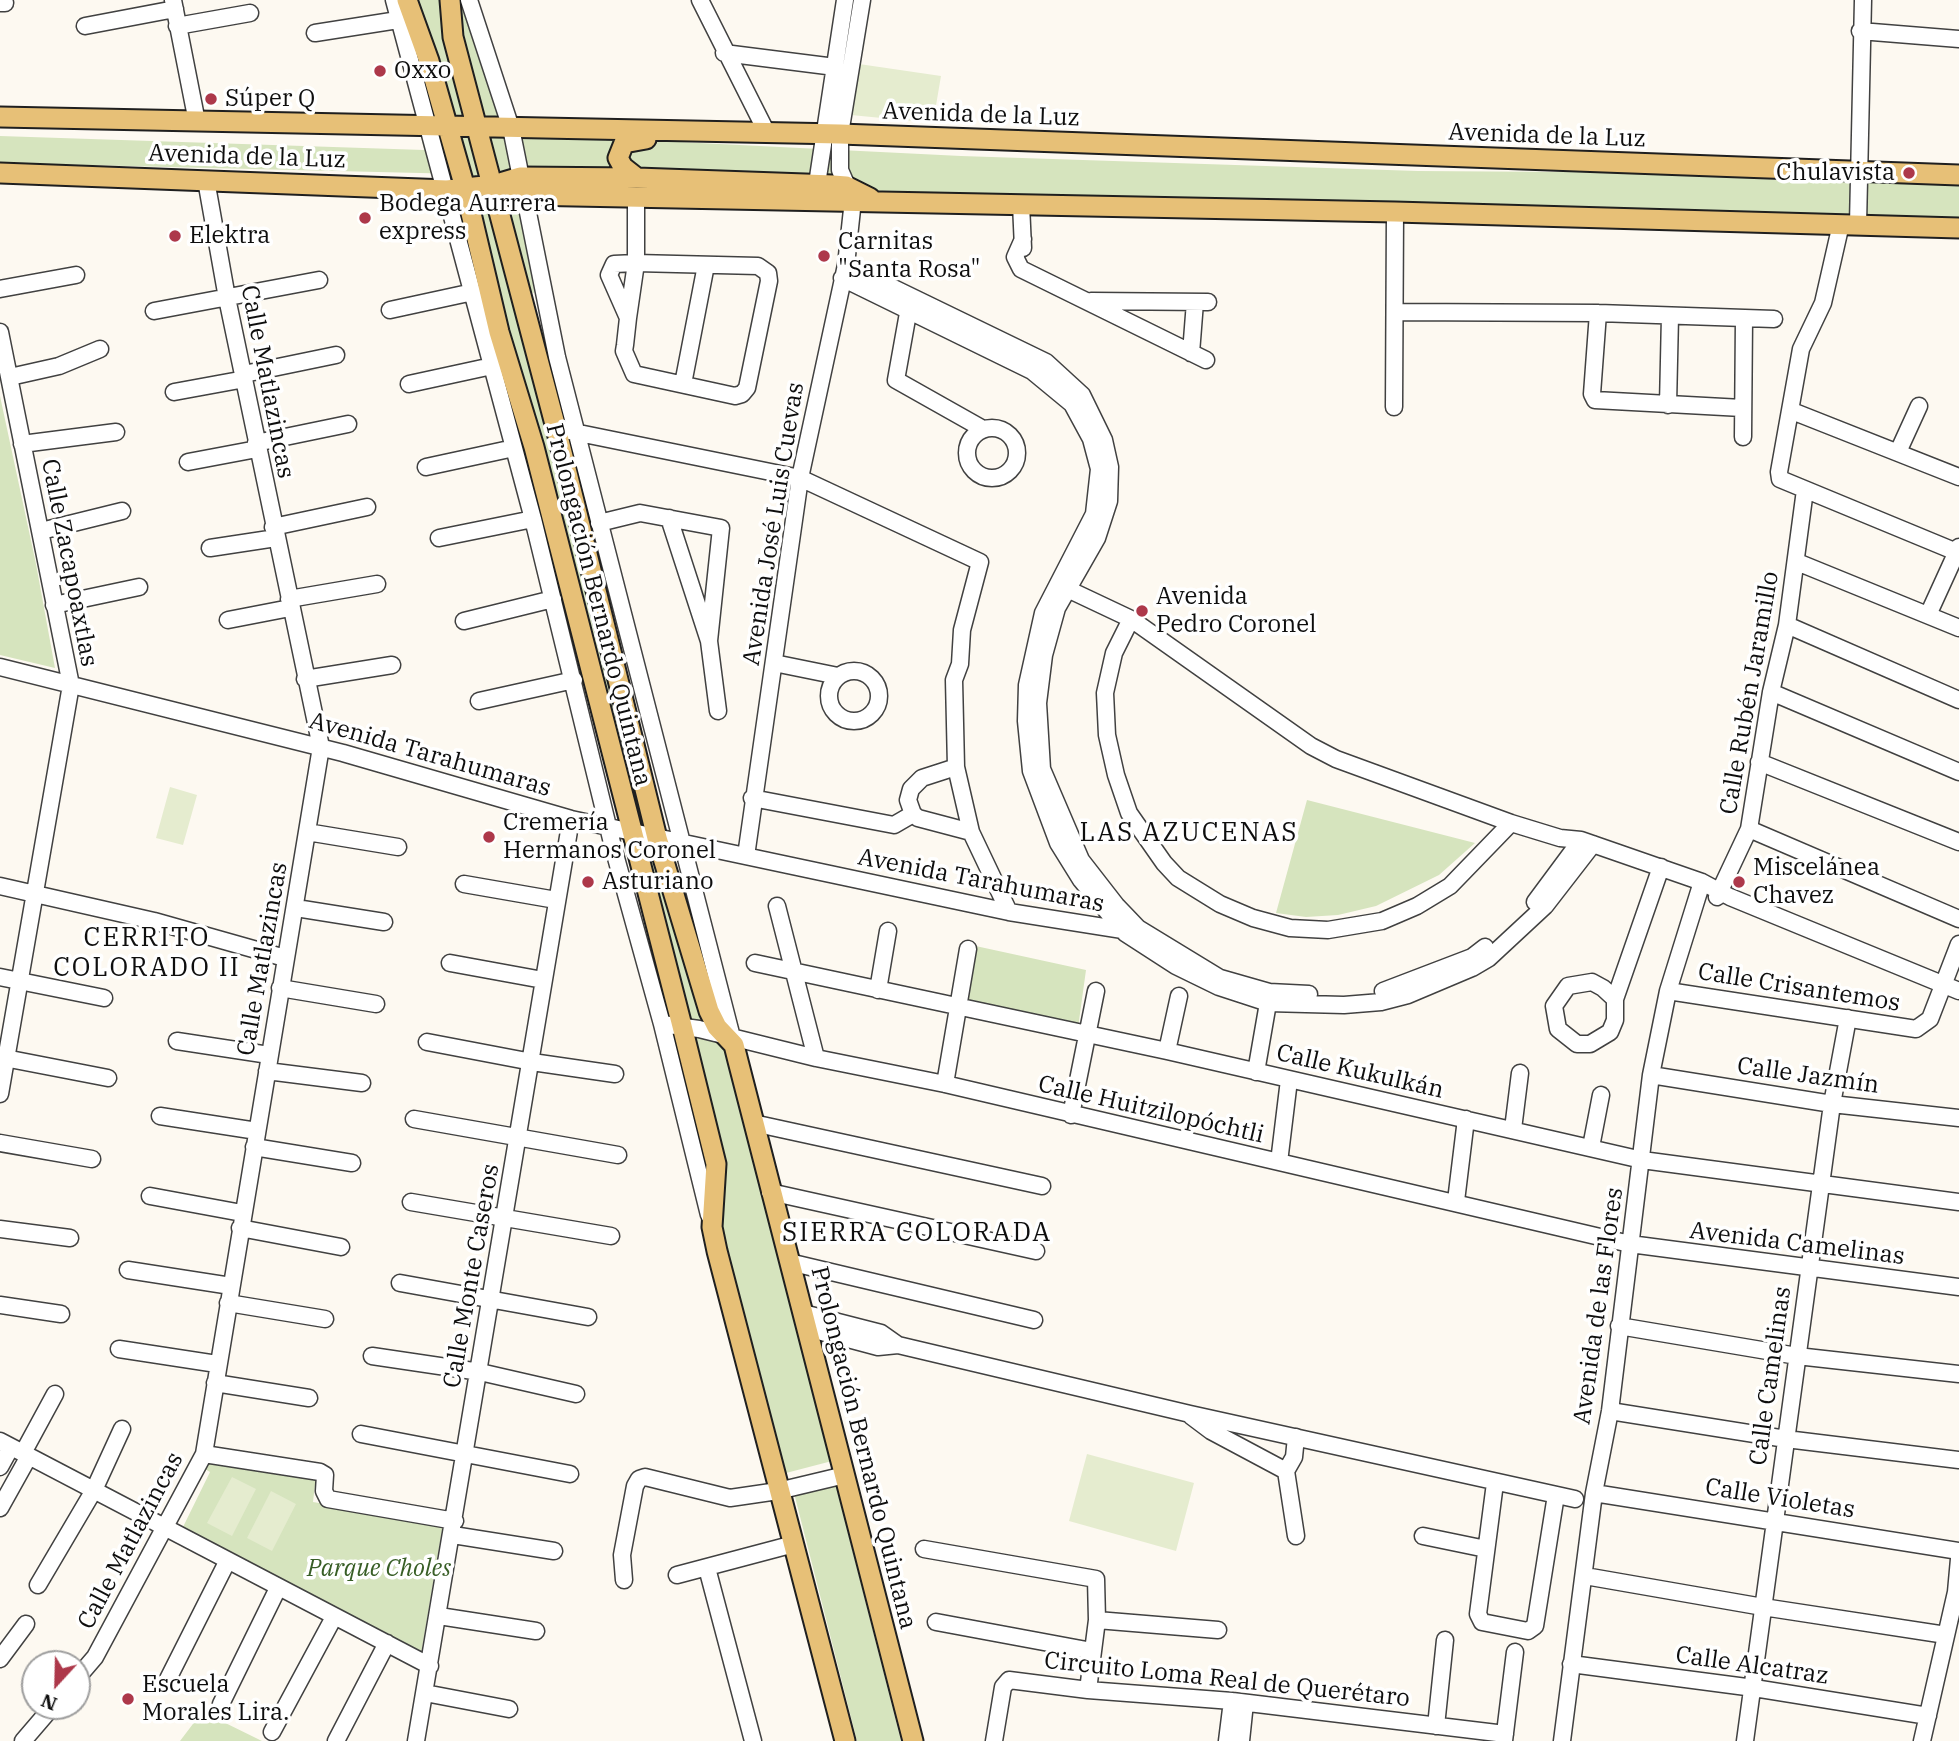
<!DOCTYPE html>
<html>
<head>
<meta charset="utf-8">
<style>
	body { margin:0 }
	#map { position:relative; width:1959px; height:1741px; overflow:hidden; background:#fdf9f1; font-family:"IBM Plex Serif",serif }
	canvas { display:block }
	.north { position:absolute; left:21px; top:1650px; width:70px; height:70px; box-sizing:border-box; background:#fff; border:2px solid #9f9f9f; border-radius:50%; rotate:202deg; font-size:19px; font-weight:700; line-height:28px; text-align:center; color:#0e0e0e }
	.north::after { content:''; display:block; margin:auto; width:24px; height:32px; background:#ad384a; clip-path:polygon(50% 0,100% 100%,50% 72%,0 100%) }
</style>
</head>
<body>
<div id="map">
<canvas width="1959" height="1741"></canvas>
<div class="north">N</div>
</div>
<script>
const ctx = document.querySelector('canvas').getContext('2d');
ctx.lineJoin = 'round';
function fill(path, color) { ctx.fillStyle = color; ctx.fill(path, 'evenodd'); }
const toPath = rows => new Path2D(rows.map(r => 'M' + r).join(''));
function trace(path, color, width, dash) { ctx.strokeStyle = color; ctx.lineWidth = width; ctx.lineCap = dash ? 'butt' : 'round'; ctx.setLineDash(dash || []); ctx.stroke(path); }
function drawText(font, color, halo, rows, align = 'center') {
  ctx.font = font + ' "IBM Plex Serif",serif'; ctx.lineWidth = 7; ctx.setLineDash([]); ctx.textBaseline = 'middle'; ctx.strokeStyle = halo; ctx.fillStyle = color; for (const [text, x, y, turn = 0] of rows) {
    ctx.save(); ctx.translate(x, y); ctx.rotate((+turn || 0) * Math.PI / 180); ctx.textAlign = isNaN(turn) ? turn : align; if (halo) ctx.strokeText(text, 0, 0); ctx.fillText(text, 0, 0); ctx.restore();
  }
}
const green = toPath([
	[391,0,474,0,518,134,961,156,1418,171,1856,174,1959,178,1959,220,877,195,842,176,524,166,534,293,522,289,586,586,725,1046,832,1461,786,1473,723,1235,462,174,0,163,0,136,424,150],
	[0,396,36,564,55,668,0,655],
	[1307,800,1475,843,1439,875,1376,906,1338,915,1306,917,1276,913],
	[971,945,1086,970,1078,1028,963,1003],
	[207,1458,316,1476,313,1502,443,1524,421,1654,183,1527,210,1472,205,1469],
	[835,1482,901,1741,857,1741,794,1493],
	[202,1712,203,1712,262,1741,180,1741]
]);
const pitch = toPath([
	[859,64,941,76,933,123,851,115],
	[170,787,197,795,183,845,156,838],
	[1087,1454,1194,1483,1176,1551,1069,1521],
	[232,1477,256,1489,232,1536,207,1523],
	[271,1491,296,1504,272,1551,247,1538]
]);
const minor = toPath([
	[173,0,197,122],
	[394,0,533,519,613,847,662,1024,709,1215],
	[469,0,511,128,557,357,734,1045],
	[700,0,767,133],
	[0,3,5,3],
	[85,26,175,9],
	[177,26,250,13],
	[1860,31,1959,39],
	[315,33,398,20],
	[724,53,835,67],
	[817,184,845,0],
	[1021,204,1023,248],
	[1841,224,1823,303,1801,349,1779,472,1780,479,1959,553],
	[1858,224,1863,0],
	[1023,239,1015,257,1021,269,1206,360],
	[846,265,1046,362,1082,395,1104,440,1110,467,1109,501,1097,538,1057,608,1044,655,1038,703,1042,769,1081,860,1116,905,1138,928,1220,978,1269,992,1309,994],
	[842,278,1032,371,1072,404,1091,439,1099,469,1094,514,1043,613,1027,685,1026,721,1031,771,1058,843,1081,880,1125,933,1176,966,1219,987,1268,1003,1344,1005,1381,1002,1408,995,1472,968,1489,958,1545,906,1593,844],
	[0,289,76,275],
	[1091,301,1208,302],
	[910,302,896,380,983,429],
	[390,310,473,292],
	[154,311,319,280],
	[1395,312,1598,313,1774,319],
	[1598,313,1592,394,1595,400,1742,408],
	[628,318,609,275,614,264,636,263,758,266,768,273,769,281,747,388,742,394,735,396,634,374,624,351,625,345,628,318,636,263,636,198],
	[0,332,71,685,0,1094],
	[1191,353,1195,302],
	[244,374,336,355],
	[10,377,59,366,100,349],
	[409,384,492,366],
	[683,384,706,265],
	[174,392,245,379],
	[1668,405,1670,316],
	[1394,407,1395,212],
	[1792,411,1959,477],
	'967 453a25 25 0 1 1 50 0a25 25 0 1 1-50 0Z',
	[569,431,800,478,980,562,962,630,960,664,954,680,956,767,971,832,1009,912],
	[1743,437,1744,318],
	[256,443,348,424],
	[22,444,116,432],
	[1898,452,1919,406],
	[188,462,257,449],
	[426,467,514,448],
	[669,518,709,641,718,711],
	[599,523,640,513,721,528,709,641],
	[273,527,367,507],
	[41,531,122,511],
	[439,538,533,519],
	[210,548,276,538],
	[1797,562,1959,628],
	[1059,585,1131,619,1311,746,1336,759,1511,823,1560,838,1581,840,1702,882,1730,897,1959,991],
	[289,599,377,584],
	[54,605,139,587],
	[1928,615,1959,547],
	[1131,619,1114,653,1105,693,1107,735,1116,775,1129,813,1164,863,1178,878,1220,904,1253,918,1290,928,1328,930,1382,921,1417,906,1450,886,1511,823],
	[228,620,290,608],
	[464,621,553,599],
	[1787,625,1959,700],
	[774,663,838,676],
	[0,667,343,753,571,819,1009,912,1129,931],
	'829 696a25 25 0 1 1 50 0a25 25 0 1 1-50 0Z',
	[305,679,392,665],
	[1771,692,1959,772],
	[479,701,574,680],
	[1759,762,1959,842],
	[956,767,922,778,911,789,908,800,913,814,918,818,971,832],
	[752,798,894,825,913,814],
	[1749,829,1959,919],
	[307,832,398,847],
	[746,856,800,478,846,265,853,200,840,170,840,134,862,0],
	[464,884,556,900],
	[0,886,154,921,285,958],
	[1717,897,1749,829,1771,692,1787,625,1805,490],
	[1535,902,1581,840],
	[777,906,816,1058],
	[296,908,384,922],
	[450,963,543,980],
	[755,963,1167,1051,1642,1160,1959,1202],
	[0,977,104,998],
	[280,988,376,1004],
	[878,990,888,931],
	[1383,991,1472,957,1485,947],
	[1668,991,1916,1029,1930,1019,1959,944],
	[1615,999,1603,988,1592,982,1568,986,1554,1006,1558,1029,1577,1044,1590,1044,1610,1032,1615,1020,1615,999,1661,867],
	[662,1024,699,1029,816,1058,945,1084,1630,1244,1959,1287],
	[177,1041,269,1055],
	[427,1042,532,1062,615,1074],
	[1167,1051,1179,996],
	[0,1057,108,1078],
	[267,1071,362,1083],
	[1256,1072,1268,1003],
	[1651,1075,1832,1104,1959,1118],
	[945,1084,968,949],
	[1071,1115,1096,991],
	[160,1116,257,1131],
	[414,1119,618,1155],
	[753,1123,1042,1186],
	[1513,1129,1520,1073],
	[0,1143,92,1159],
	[254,1147,352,1163],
	[1591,1147,1601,1095],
	[1279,1162,1289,1080],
	[770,1192,1036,1251],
	[150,1196,242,1213],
	[1456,1201,1466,1119],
	[411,1202,611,1236],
	[240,1228,341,1247],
	[0,1229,70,1238],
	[789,1262,1034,1320],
	[128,1270,231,1286],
	[400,1283,588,1317],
	[228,1303,325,1319],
	[0,1305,61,1314],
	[803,1313,881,1333,898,1345],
	[1619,1326,1797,1356,1959,1374],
	[807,1328,878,1347,898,1345,1190,1414,1575,1499],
	[119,1349,217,1364],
	[372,1356,480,1372,576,1394],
	[215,1383,309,1398],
	[1610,1411,1786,1439,1959,1460],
	[1191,1416,1211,1431,1286,1471],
	[361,1434,570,1474],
	[0,1441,430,1666],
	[23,1453,55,1394],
	[204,1454,320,1472,325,1475,324,1491,328,1499,455,1521],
	[0,1467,11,1447],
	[1495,1483,1478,1614,1482,1622,1528,1631,1535,1626,1556,1495],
	[1594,1493,1959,1551],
	[0,1508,29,1456],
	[453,1535,554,1551],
	[1296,1536,1286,1471,1294,1457,1296,1437],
	[1423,1536,1486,1549],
	[924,1549,1096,1579,1097,1620,1088,1690],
	[707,1568,753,1741],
	[677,1575,794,1544],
	[1585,1576,1763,1607,1946,1635],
	[624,1580,622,1555,635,1486,639,1479,645,1477,730,1498,778,1491,845,1475],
	[38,1585,94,1490,122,1429],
	[439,1616,536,1631],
	[1097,1620,1218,1630],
	[936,1622,1092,1651],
	[0,1659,26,1624],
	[1571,1664,1754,1688,1928,1716],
	[77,1678,95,1657,204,1454,321,747,227,298,206,180],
	[168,1679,227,1562],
	[425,1693,509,1709],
	[221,1704,278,1588],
	[1436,1726,1445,1640],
	[272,1732,334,1617],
	[23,1741,53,1706],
	[336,1741,387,1643],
	[416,1741,571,819],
	[994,1741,1003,1687,1009,1680,1088,1690,1232,1701,1505,1734],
	[1227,1741,1232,1701],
	[1241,1741,1245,1703],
	[1504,1741,1515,1652],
	[1562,1741,1594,1493,1610,1411,1651,1075,1668,991,1702,882],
	[1745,1741,1832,1104,1848,1018],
	[1922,1741,1956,1592,1959,1559]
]);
const major = toPath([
	[407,0,429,61,465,188,499,332,534,447,682,1026,716,1164,712,1227,717,1251,845,1741],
	[450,0,453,37,556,428,657,838,709,1011,717,1027,734,1045,738,1061,913,1741],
	[0,117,840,134,1959,175],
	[0,173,447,190,493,185,520,177,637,178,833,185,846,186,870,198],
	[637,178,623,167,618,158,624,143,646,139],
	[493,185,523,195,1395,212,1959,228]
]);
const markers = [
	[380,71,7,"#ad384a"],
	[211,99,7,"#ad384a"],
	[1909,173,7,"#ad384a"],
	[365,218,7,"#ad384a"],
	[175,236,7,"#ad384a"],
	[824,256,7,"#ad384a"],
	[1142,611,7,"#ad384a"],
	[489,837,7,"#ad384a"],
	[588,882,7,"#ad384a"],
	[1739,882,7,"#ad384a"],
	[128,1699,7,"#ad384a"]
];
const poiNames = [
	["Oxxo",394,71],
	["Súper Q",225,99],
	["Chulavista",1895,173,"right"],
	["Bodega Aurrera",379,204],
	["express",379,232],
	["Elektra",189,236],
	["Carnitas",838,242],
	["\"Santa Rosa\"",838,270],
	["Avenida",1156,597],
	["Pedro Coronel",1156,625],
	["Cremería",503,823],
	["Hermanos Coronel",503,851],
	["Miscelánea",1753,868],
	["Chavez",1753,896],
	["Asturiano",602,882],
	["Escuela",142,1685],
	["Morales Lira.",142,1713]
];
const streetNames = [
	["Avenida de la Luz",981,115,2],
	["Avenida de la Luz",1547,136,2],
	["Avenida de la Luz",247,157,2],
	["Calle Matlazincas",267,382,79],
	["Avenida José Luis Cuevas",774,524,-81],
	["Calle Zacapoaxtlas",69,563,79],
	["Prolongación Bernardo Quintana",598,605,76],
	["Calle Rubén Jaramillo",1750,693,-80],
	["Avenida Tarahumaras",430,755,16],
	["Avenida Tarahumaras",981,881,11],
	["Calle Matlazincas",263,959,-80],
	["Calle Crisantemos",1799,988,9],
	["Calle Kukulkán",1360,1072,13],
	["Calle Jazmín",1808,1076,8],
	["Calle Huitzilopóchtli",1151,1110,13],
	["Avenida Camelinas",1797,1244,7],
	["Calle Monte Caseros",472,1276,-80],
	["Avenida de las Flores",1599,1306,-82],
	["Calle Camelinas",1771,1376,-82],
	["Prolongación Bernardo Quintana",863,1448,76],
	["Calle Violetas",1780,1499,9],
	["Calle Matlazincas",131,1541,-62],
	["Calle Alcatraz",1752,1666,8],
	["Circuito Loma Real de Querétaro",1227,1680,6]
];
const parkNames = [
	["Parque Choles",379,1569]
];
const neighbourhoodNames = [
	["LAS AZUCENAS",1189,833],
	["CERRITO",147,938],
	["COLORADO II",147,968],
	["SIERRA COLORADA",917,1233]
];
fill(green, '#d6e4be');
fill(pitch, '#e5eccf');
trace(minor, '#414141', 19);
trace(major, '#1f1f1f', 23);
trace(minor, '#fff', 16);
trace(major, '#e7c077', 19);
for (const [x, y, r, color] of markers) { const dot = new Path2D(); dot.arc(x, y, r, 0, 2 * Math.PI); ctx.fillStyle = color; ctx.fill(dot); trace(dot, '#fff', 2.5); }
drawText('24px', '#0e0e0e', '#fff', poiNames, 'left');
drawText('24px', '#0e0e0e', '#fff', streetNames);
drawText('italic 24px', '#385e26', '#fff', parkNames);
ctx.letterSpacing = '2px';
drawText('26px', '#0e0e0e', '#fff', neighbourhoodNames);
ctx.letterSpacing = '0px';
</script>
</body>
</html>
